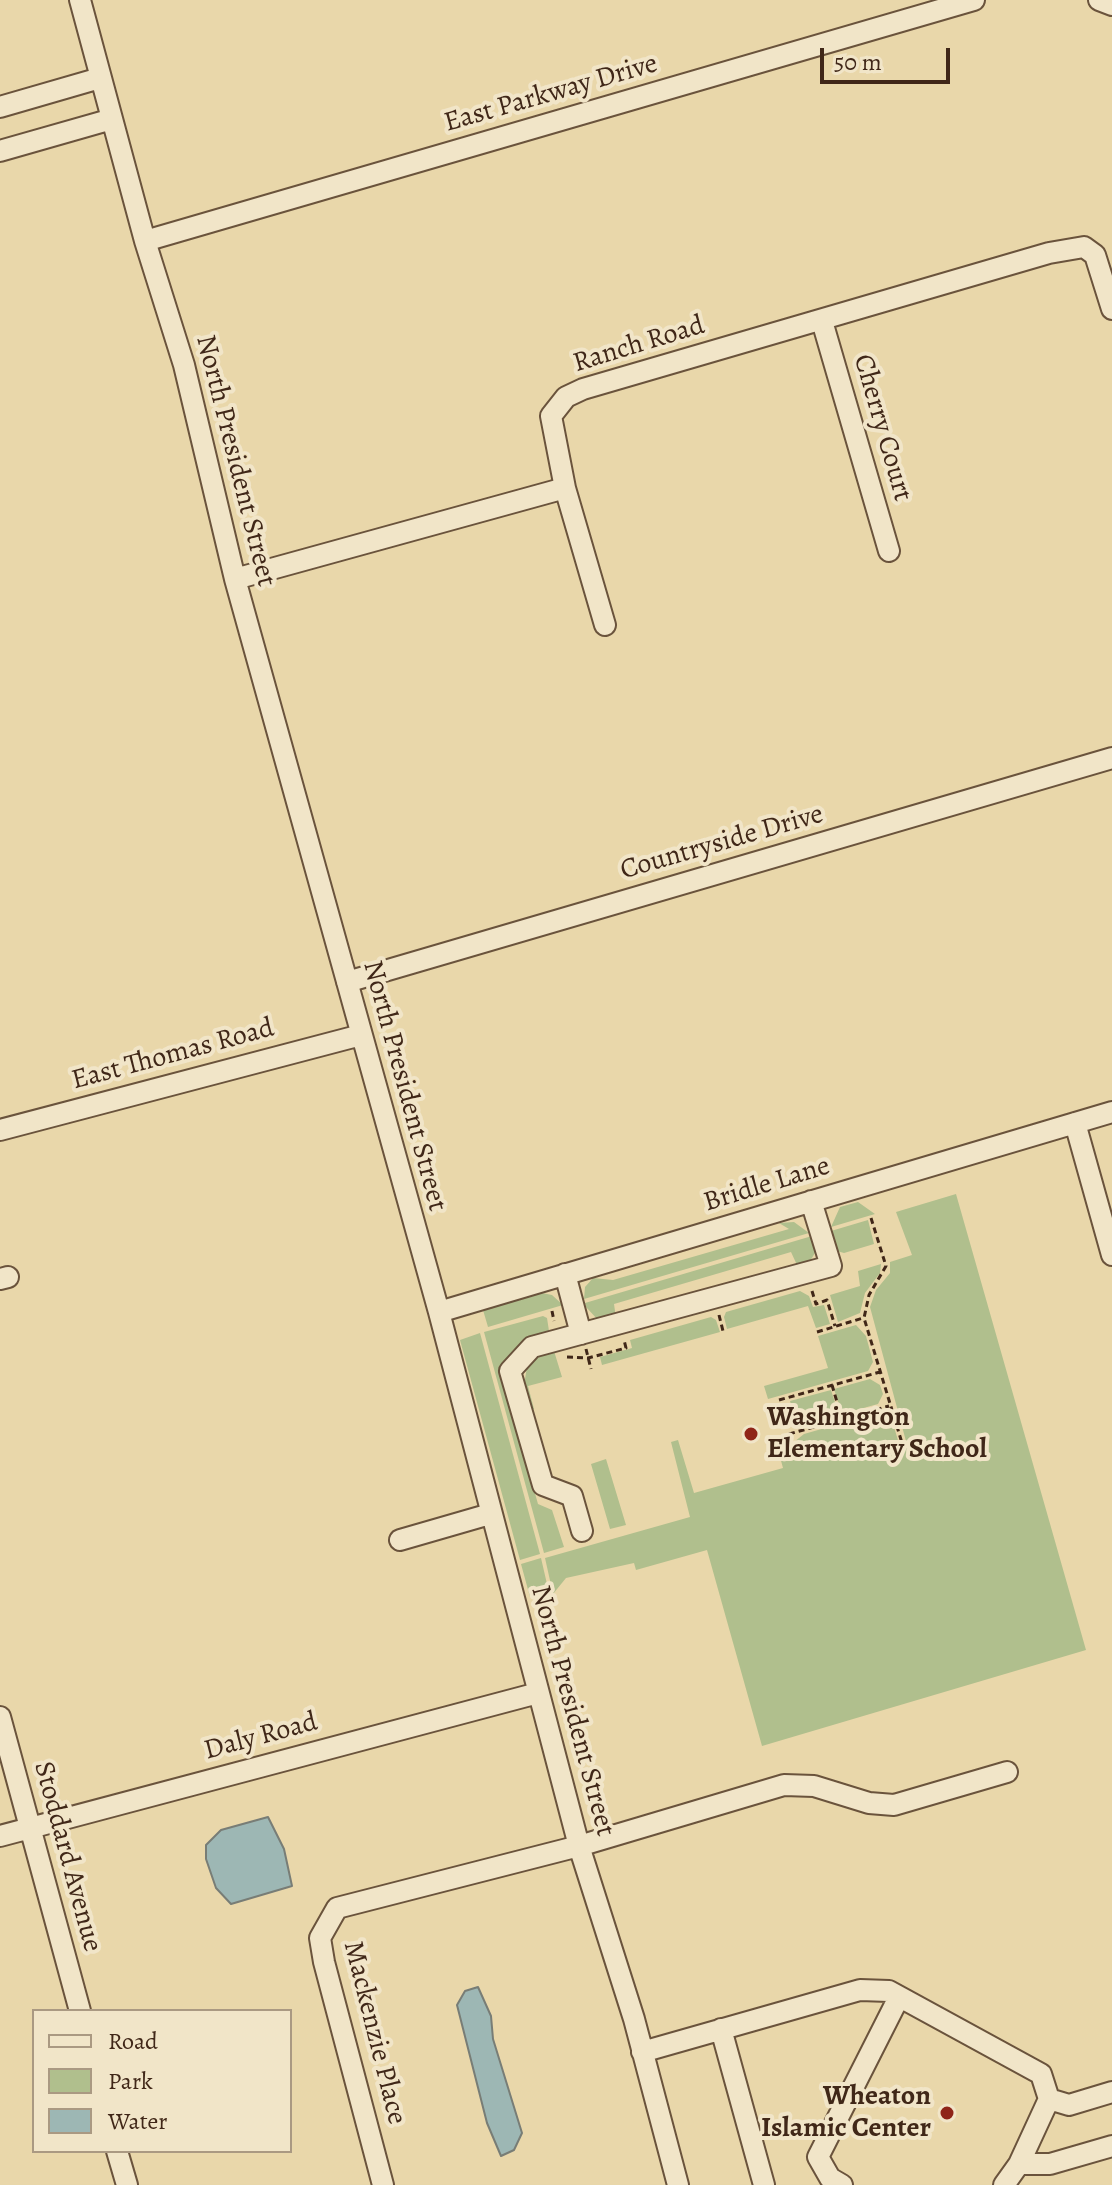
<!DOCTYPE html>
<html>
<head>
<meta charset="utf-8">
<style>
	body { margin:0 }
	#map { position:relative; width:1112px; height:2185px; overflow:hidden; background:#e9d7aa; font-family:Alegreya,serif }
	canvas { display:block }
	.legend { position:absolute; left:32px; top:2009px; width:260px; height:144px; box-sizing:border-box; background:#f1e5c8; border:2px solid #aa9982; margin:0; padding:10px 14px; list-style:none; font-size:24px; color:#402718 }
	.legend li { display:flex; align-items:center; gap:16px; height:40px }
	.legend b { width:40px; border:2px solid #aa9982 }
	.scale { position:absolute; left:820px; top:48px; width:130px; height:36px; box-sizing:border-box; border:4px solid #402718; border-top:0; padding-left:10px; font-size:24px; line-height:28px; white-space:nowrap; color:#402718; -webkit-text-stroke:6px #f1e5c8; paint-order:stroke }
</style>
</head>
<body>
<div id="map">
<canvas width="1112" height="2185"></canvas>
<ul class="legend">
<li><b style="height:10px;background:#f1e5c8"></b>Road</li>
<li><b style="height:22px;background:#b0bf8d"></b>Park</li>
<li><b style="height:22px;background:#9db7b4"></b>Water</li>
</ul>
<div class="scale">50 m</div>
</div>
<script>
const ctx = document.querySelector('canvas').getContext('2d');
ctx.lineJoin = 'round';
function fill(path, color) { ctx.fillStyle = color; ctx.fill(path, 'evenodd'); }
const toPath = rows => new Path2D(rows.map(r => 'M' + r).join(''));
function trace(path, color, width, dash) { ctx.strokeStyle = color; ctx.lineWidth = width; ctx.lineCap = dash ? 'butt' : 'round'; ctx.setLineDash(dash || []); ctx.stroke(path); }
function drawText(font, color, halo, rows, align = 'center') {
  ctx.font = font + ' Alegreya,serif'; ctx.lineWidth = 8; ctx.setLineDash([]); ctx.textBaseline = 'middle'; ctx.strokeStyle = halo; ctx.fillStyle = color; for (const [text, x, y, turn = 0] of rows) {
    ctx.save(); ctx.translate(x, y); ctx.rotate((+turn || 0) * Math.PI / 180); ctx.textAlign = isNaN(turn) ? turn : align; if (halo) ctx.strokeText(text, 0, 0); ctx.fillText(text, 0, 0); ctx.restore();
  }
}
const green = toPath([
	[956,1194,1086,1650,762,1746,707,1550,636,1570,634,1563,566,1578,553,1594,545,1558,690,1517,671,1442,678,1440,694,1493,783,1468,777,1446,794,1442,804,1434,881,1412,891,1417,900,1447,907,1445,870,1307,876,1290,890,1273,890,1262,912,1255,896,1212],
	[858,1202,875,1214,831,1227,840,1207],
	[868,1220,874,1244,844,1253,837,1251,831,1231],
	[794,1222,809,1233,584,1299,585,1287,593,1278,613,1280,789,1229,779,1223],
	[812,1236,816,1251,809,1263,797,1265,791,1252,614,1304,616,1318,598,1320,586,1307,585,1303],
	[881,1264,880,1273,865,1293,860,1313,838,1322,830,1295,860,1286,858,1271],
	[800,1291,809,1296,813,1307,824,1305,830,1324,816,1328,808,1306,727,1329,724,1317,726,1312],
	[542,1293,552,1295,563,1305,488,1327,483,1310],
	[543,1316,547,1318,549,1331,517,1347,508,1360,503,1380,538,1504,552,1510,564,1547,544,1553,484,1332],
	[711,1317,716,1320,720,1332,602,1365,600,1357,632,1348,630,1340],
	[856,1325,866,1336,873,1362,868,1371,768,1399,764,1386,828,1368,818,1336],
	[480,1333,540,1554,520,1560,460,1340],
	[554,1351,562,1377,528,1386,534,1409,531,1410,524,1385,527,1367,538,1356],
	[870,1379,880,1385,883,1394,878,1404,842,1414,834,1389],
	[831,1390,839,1415,798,1427,790,1401],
	[606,1459,626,1525,610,1529,591,1464],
	[541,1558,550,1597,530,1597,521,1564]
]);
const water = toPath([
	[268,1817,284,1849,292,1886,231,1904,216,1888,206,1859,206,1845,221,1830,268,1817],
	[478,1987,491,2016,493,2039,522,2133,514,2150,501,2156,487,2123,457,2005,465,1991,478,1987]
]);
const path = toPath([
	[871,1218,886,1266,869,1295,864,1318,902,1443],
	[812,1291,816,1304,827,1300,835,1326],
	[552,1311,554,1321],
	[719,1315,723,1331],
	[817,1332,863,1318],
	[586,1349,591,1369],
	[567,1357,588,1358,626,1348,624,1340],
	[832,1385,842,1419],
	[779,1400,880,1372],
	[789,1434,889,1406]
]);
const minor = toPath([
	[80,0,145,241,184,365,235,579,439,1312,579,1846,634,2019,678,2185],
	[1099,0,1112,5],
	[0,107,100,78],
	[0,151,112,119],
	[145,241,974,0],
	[822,321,889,551],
	[565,488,605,625],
	[235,579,565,488,551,416,566,397,583,389,1049,253,1084,247,1095,255,1112,309],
	[347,982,1112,758],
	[1075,1123,1112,1255],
	[0,1130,361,1035],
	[565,1274,581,1334],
	[0,1279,8,1277],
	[439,1312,1112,1112],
	[582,1531,572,1496,543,1485,510,1371,532,1347,831,1266,811,1201],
	[400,1540,490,1514],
	[0,1717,80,2011],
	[0,1836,538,1693],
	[721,2029,764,2185],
	[642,2052,860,1990,889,1991,1041,2074,1049,2099,1019,2164,1004,2185],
	[1049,2099,1069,2105,1112,2092],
	[117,2151,127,2185],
	[1019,2164,1050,2164,1112,2146],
	[383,2185,324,1962,320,1938,337,1908,579,1846,784,1785,814,1786,869,1803,894,1805,1007,1772],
	[842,2185,830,2178,818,2157,899,1997]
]);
const markers = [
	[751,1434,8,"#8f2418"],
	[947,2113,8,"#8f2418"]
];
const streetNames = [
	["East Parkway Drive",551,94,-16],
	["Ranch Road",639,345,-17],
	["Cherry Court",882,428,74],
	["North President Street",235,461,76],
	["Countryside Drive",722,843,-16],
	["East Thomas Road",173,1055,-15],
	["North President Street",404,1086,75],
	["Bridle Lane",767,1185,-17],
	["North President Street",572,1711,75],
	["Daly Road",261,1737,-15],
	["Stoddard Avenue",67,1857,75],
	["Mackenzie Place",374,2033,76]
];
const poiNames = [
	["Washington",767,1418],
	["Elementary School",767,1450],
	["Wheaton",931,2097,"right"],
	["Islamic Center",931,2129,"right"]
];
fill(green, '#b0bf8d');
fill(water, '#9db7b4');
trace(water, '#787d76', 2);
trace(minor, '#6a533c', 24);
trace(path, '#402718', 3, [6, 4]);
trace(minor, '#f1e5c8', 20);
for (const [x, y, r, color] of markers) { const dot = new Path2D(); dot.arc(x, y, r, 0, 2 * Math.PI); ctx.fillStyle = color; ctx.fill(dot); trace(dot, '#f1e5c8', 3); }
drawText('28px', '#402718', '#f1e5c8', streetNames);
drawText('bold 28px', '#402718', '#f1e5c8', poiNames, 'left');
</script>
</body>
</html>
